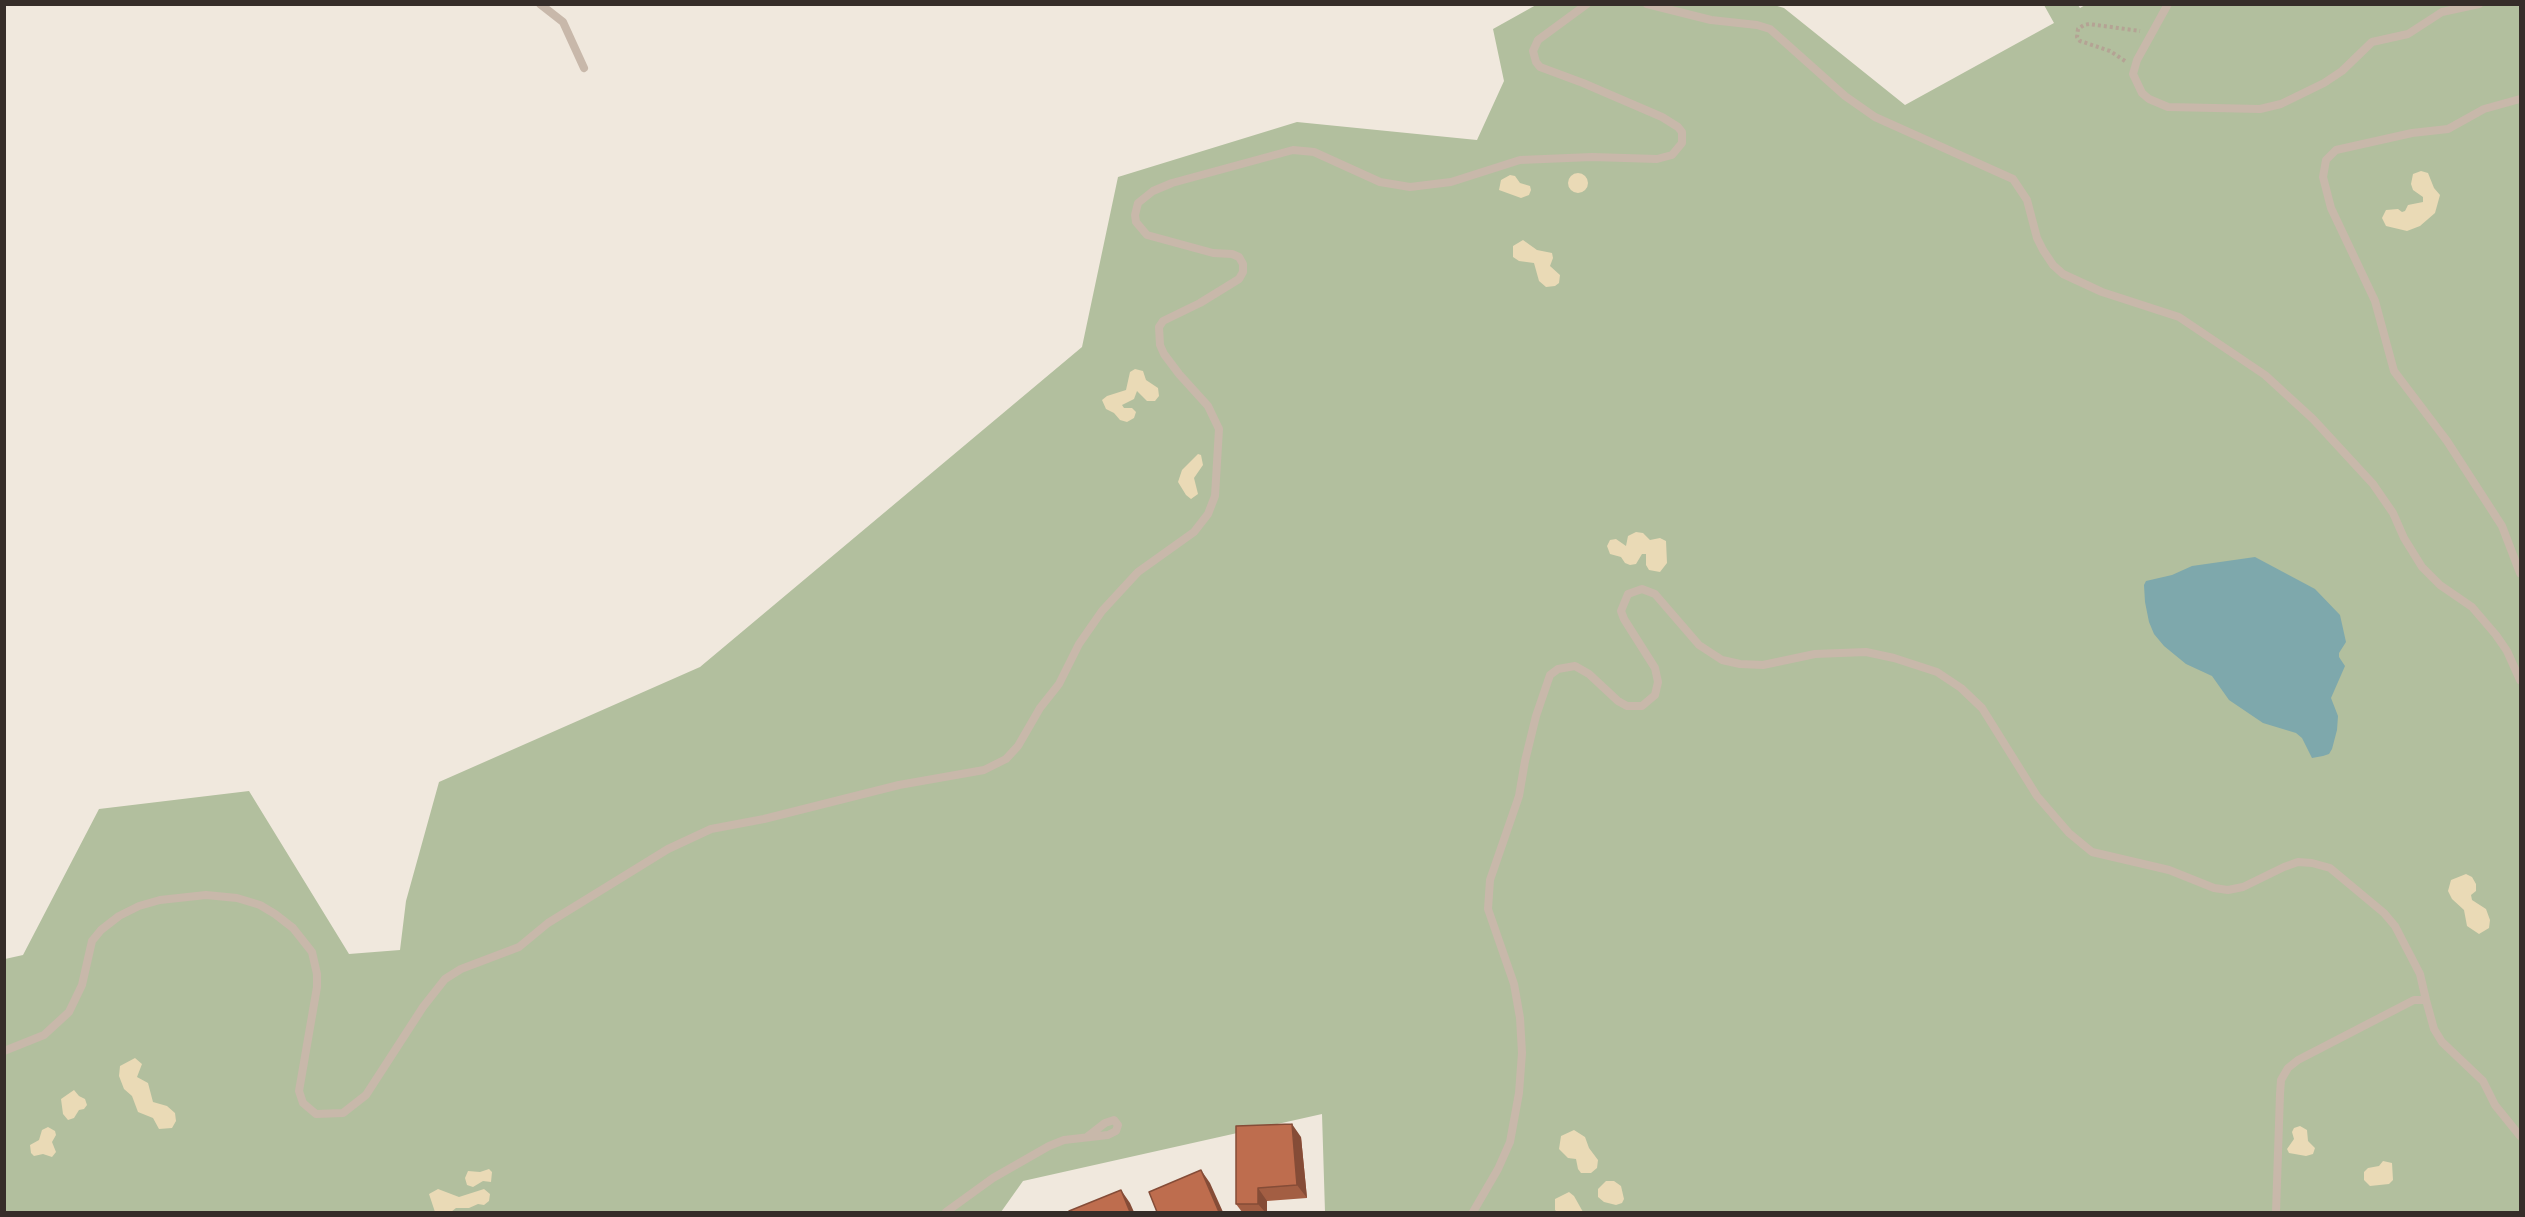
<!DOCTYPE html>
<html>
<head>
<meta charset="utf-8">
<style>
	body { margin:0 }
	#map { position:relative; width:2525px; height:1217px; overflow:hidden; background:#f0e8dd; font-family:Cabin,sans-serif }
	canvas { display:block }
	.frame { position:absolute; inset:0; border:6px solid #362d29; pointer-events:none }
</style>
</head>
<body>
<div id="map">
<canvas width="2525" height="1217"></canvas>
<div class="frame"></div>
</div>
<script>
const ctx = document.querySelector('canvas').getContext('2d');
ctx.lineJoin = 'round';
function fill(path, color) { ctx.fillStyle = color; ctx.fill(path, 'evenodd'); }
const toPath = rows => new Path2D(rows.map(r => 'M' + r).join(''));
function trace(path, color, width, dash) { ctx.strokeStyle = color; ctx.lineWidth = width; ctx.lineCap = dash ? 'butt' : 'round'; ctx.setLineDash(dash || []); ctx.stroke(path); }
const green = toPath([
	[2087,4,2520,5,2520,1212,1325,1212,1322,1114,1023,1181,1001,1212,5,1212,5,959,23,955,99,809,249,791,349,954,400,950,406,901,439,782,700,667,1082,347,1118,177,1297,122,1477,140,1504,81,1493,29,1536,5,1774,5,1784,8,1905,105,2054,23,2044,5,2078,5,2080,8]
]);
const sand = toPath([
	[2421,171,2428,173,2434,188,2440,195,2435,213,2420,226,2407,231,2386,226,2382,218,2386,210,2398,209,2402,212,2405,211,2408,205,2423,202,2423,197,2413,190,2411,184,2413,174],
	'1568 183a10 10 0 1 1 20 0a10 10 0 1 1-20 0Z',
	[1510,175,1515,176,1520,183,1530,186,1531,190,1529,195,1521,198,1499,190,1501,180],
	[1523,240,1537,250,1552,253,1553,258,1550,266,1560,275,1559,283,1555,286,1546,287,1539,281,1534,263,1519,261,1513,257,1513,246],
	[1135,369,1143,371,1146,380,1158,388,1159,396,1155,401,1147,401,1137,391,1134,399,1122,405,1124,408,1132,408,1136,412,1134,418,1127,422,1120,420,1114,413,1106,409,1102,400,1107,396,1126,390,1130,372],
	[1198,454,1201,455,1203,465,1194,478,1198,494,1191,499,1186,495,1178,482,1182,470],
	[1636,532,1643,533,1650,540,1660,538,1666,541,1667,563,1660,572,1649,570,1646,565,1646,554,1642,554,1636,564,1630,565,1625,563,1621,557,1610,554,1607,546,1610,540,1616,539,1626,546,1628,536],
	[2466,874,2472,877,2476,884,2476,891,2471,895,2472,900,2486,909,2490,920,2489,928,2479,934,2467,926,2464,910,2452,899,2448,891,2451,880],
	[135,1058,142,1064,137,1077,148,1083,153,1102,167,1106,175,1113,176,1121,172,1128,159,1129,153,1118,138,1112,132,1096,124,1089,119,1076,120,1066],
	[74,1090,79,1096,85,1099,87,1105,84,1109,79,1110,74,1118,68,1120,63,1114,61,1099],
	[2300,1126,2307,1130,2308,1141,2315,1148,2313,1154,2306,1156,2289,1153,2287,1149,2294,1139,2292,1132,2294,1128],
	[48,1127,55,1131,56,1135,52,1142,56,1152,52,1157,43,1154,34,1156,31,1153,30,1145,39,1140,42,1130],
	[1574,1130,1585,1137,1589,1148,1598,1160,1597,1168,1591,1173,1581,1173,1578,1169,1576,1159,1568,1158,1559,1149,1561,1136],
	[2383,1161,2392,1163,2393,1180,2389,1184,2370,1186,2364,1180,2364,1172,2368,1168,2379,1166],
	[489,1169,492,1172,491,1182,483,1181,473,1187,467,1185,465,1178,468,1171,480,1172],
	[1606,1181,1614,1181,1621,1186,1624,1199,1622,1203,1616,1205,1604,1202,1598,1197,1598,1189],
	[438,1189,459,1197,484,1189,490,1194,489,1201,484,1205,478,1204,469,1208,456,1208,451,1212,435,1212,429,1194],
	[1569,1192,1574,1196,1583,1212,1557,1212,1555,1210,1555,1199]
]);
const water = toPath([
	[2255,557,2315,589,2340,615,2346,642,2339,653,2339,657,2345,666,2331,698,2338,716,2337,730,2332,749,2329,754,2323,756,2312,758,2302,738,2296,733,2263,723,2229,700,2212,676,2186,664,2164,646,2154,634,2149,622,2145,602,2144,585,2146,581,2172,575,2192,566]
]);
const path = toPath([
	[2125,61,2110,51,2080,41,2077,37,2078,29,2084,25,2089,24,2140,31]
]);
const lane = toPath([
	[540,4,563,22,584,68],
	[1647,4,1711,20,1757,25,1770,29,1845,96,1875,117,2013,179,2027,200,2037,238,2043,250,2053,265,2063,274,2102,292,2179,317,2265,375,2313,419,2373,484,2393,513,2404,538,2422,567,2440,585,2472,607,2496,635,2507,651,2520,680],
	[2168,4,2137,60,2133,74,2142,93,2149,99,2168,107,2260,109,2281,104,2324,83,2342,71,2372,42,2408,34,2442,12,2479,4],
	[2520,99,2484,109,2448,129,2412,133,2336,150,2326,160,2323,177,2331,208,2375,301,2394,371,2447,441,2502,526,2520,573],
	[4,1051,44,1035,69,1012,82,985,92,941,101,930,119,916,139,906,160,900,206,895,237,898,260,905,275,914,293,928,312,952,317,974,317,987,299,1091,303,1103,316,1114,343,1113,366,1095,423,1007,445,979,461,969,519,947,548,923,668,849,711,829,764,819,899,785,984,770,1006,759,1018,746,1040,708,1059,684,1079,644,1102,611,1138,572,1194,532,1208,514,1215,496,1219,429,1208,406,1179,374,1164,354,1160,345,1159,327,1163,321,1200,303,1239,279,1243,272,1243,264,1239,257,1232,254,1213,253,1147,235,1136,222,1135,215,1138,203,1153,191,1172,183,1293,150,1314,152,1380,182,1410,187,1451,182,1520,160,1592,157,1657,159,1672,155,1682,143,1682,132,1678,127,1662,117,1583,83,1540,67,1536,62,1533,51,1538,40,1587,4],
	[946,1212,993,1178,1049,1146,1064,1140,1108,1135,1116,1131,1118,1125,1114,1120,1105,1123,1087,1137],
	[1473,1212,1498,1169,1510,1142,1519,1093,1522,1053,1520,1018,1514,984,1488,909,1490,880,1519,796,1525,761,1536,716,1550,675,1558,669,1575,666,1589,674,1618,701,1627,706,1642,706,1655,695,1658,682,1655,668,1624,619,1621,611,1628,594,1642,589,1655,594,1699,645,1722,660,1740,664,1763,665,1815,654,1866,652,1894,658,1937,672,1961,688,1982,708,2037,796,2069,833,2092,852,2169,870,2214,888,2228,890,2243,887,2284,867,2298,862,2312,863,2330,868,2384,913,2395,926,2420,974,2426,1000],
	[2276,1212,2280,1094,2281,1080,2288,1068,2298,1060,2414,1000,2426,1000,2434,1029,2442,1042,2483,1081,2495,1105,2520,1136]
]);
const wall = toPath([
	[1301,1137,1307,1198,1267,1201,1267,1212,1242,1212,1236,1204]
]);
const shadedWall = toPath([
	[1292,1124,1301,1137,1307,1198,1297,1185],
	[1201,1170,1210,1183,1223,1212,1219,1212],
	[1258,1188,1267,1201,1267,1212,1265,1212,1258,1204],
	[1121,1190,1130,1203,1134,1212,1130,1212]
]);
const building = toPath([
	[1292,1124,1297,1185,1258,1188,1258,1204,1236,1204,1236,1126,1292,1124],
	[1201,1170,1219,1212,1157,1212,1149,1192,1201,1170],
	[1121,1190,1130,1212,1069,1212,1069,1211,1121,1190]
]);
fill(green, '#b2bf9e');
fill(sand, '#eadab6');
fill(water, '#7ea8ac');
trace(path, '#b4a394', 4, [3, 3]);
trace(lane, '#c8b8aa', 8);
fill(wall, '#a35e43');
fill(shadedWall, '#854c37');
fill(building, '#be6d4e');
trace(building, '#854c37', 1.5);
</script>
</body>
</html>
